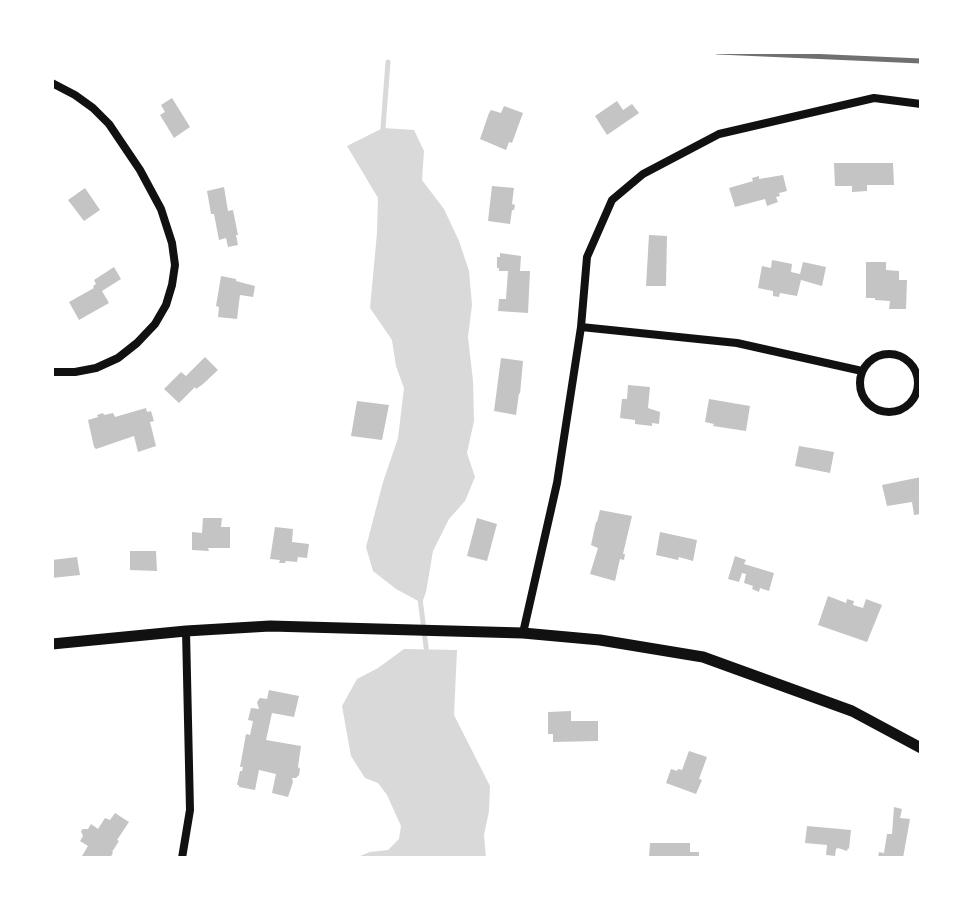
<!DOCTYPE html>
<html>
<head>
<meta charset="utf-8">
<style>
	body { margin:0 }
	#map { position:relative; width:973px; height:910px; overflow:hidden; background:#fff; font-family:"Crimson Pro",serif }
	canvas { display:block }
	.frame { position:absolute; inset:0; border:54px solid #fff; pointer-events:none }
</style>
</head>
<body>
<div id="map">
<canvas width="973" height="910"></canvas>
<div class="frame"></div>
</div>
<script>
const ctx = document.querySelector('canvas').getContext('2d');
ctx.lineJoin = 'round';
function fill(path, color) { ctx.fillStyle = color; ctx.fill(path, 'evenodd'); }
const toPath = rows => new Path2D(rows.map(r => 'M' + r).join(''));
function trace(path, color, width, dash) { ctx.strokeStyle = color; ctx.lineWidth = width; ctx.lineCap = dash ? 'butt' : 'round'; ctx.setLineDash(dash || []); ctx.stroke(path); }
const water = toPath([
	[383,128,414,130,424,151,422,180,444,209,459,241,469,271,472,305,468,337,473,381,474,421,467,453,475,477,465,501,449,519,433,551,426,592,422,603,396,589,373,571,366,547,383,482,398,438,404,388,396,366,392,340,370,308,377,233,378,198,347,146],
	[404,649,457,650,454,715,490,786,489,811,484,835,486,858,355,858,370,852,388,850,399,839,401,826,387,795,378,783,365,778,351,756,342,706,357,679,378,668]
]);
const stream = toPath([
	[384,134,383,128,388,62],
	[420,598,427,655]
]);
const building = toPath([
	[172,98,190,127,174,138,160,115,165,112,161,105],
	[617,101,623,110,632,104,639,113,607,135,595,116],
	[504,106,523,113,512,143,509,142,506,150,480,139,489,113,491,110,501,113],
	[834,163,893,163,894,185,867,185,867,191,852,192,852,186,835,186],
	[783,175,787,191,779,193,780,196,776,197,778,202,767,206,765,199,735,207,729,188,753,181,752,178,759,176,759,179],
	[492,186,514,188,512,204,515,205,514,210,512,210,510,224,488,221],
	[224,187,228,211,233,210,238,235,236,235,238,245,228,247,226,238,219,240,214,214,211,214,207,191],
	[85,188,100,210,84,221,68,200],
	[649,235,667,236,666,286,646,286],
	[500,253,521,256,520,271,530,271,528,313,498,311,499,299,506,299,508,271,499,271,499,268,497,268,497,257,500,257],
	[772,260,792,264,791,272,800,274,803,262,826,267,822,286,801,280,797,296,780,293,779,297,773,296,773,291,758,288,762,266,771,268],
	[866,262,886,262,886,270,899,271,899,280,907,280,906,309,889,309,890,301,875,300,875,298,866,298],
	[114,267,121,279,102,291,109,303,79,320,69,302,94,288,93,286,96,284,94,280],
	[221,276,236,279,236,281,255,286,253,297,240,295,237,319,218,317,219,307,216,306],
	[205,357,218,370,203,384,196,389,195,387,179,403,164,389,181,372,186,376],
	[501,358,523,361,520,394,519,393,516,415,494,411],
	[628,385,650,387,648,408,660,412,659,424,652,423,652,426,635,424,635,420,620,418,622,399,627,399],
	[709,399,750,406,746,431,713,426,714,424,705,422],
	[357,401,389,405,382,440,351,436],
	[146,408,147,412,151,411,154,421,150,422,156,446,138,452,134,436,96,449,94,447,88,420,98,417,97,415,103,413,104,415,113,413,115,417],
	[799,446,834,452,830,473,795,466],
	[921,477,921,514,914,515,912,502,887,506,882,485],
	[600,510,632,516,623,554,625,554,624,560,620,559,615,581,590,574,598,548,591,545,596,522,597,522],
	[203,518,222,518,221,527,230,527,230,548,208,548,209,551,192,550,192,532,202,533],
	[477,518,497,524,487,561,467,556],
	[275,527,293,529,292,542,309,544,307,558,298,557,297,562,286,561,285,563,279,563,280,560,270,559],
	[660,532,697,540,693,561,679,557,678,560,656,555],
	[130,551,156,551,157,571,130,570],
	[735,556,746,560,744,564,774,573,769,591,760,588,759,592,752,589,753,586,744,583,746,574,742,573,739,582,728,579],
	[77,557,80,575,52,578,52,560],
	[828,596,846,603,847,599,854,601,853,605,863,608,866,599,882,605,867,642,818,625],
	[269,690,299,696,294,717,272,713,266,740,301,746,298,767,300,769,299,775,296,778,292,778,293,782,288,797,272,793,276,774,259,770,255,790,239,787,239,785,237,785,240,771,242,771,243,767,240,767,246,734,250,735,253,721,248,720,251,708,259,709,257,702,260,698,267,699],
	[571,711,571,721,598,721,598,741,553,742,553,734,548,734,548,712],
	[689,751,707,757,699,779,702,780,696,794,666,783,671,769,677,771,678,769,682,770],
	[894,807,902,809,900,818,910,819,903,858,878,858,879,852,884,853,887,834,892,834],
	[115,813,129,822,117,840,119,841,112,852,113,853,110,858,85,858,82,856,88,846,80,841,83,836,81,831,83,829,88,829,91,824,98,829,105,818,110,820],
	[807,826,851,830,849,849,848,848,847,851,838,848,836,849,835,856,826,855,827,845,805,843],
	[650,843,690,843,690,852,699,852,699,858,649,858]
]);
const minor = toPath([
	[52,83,75,95,93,108,109,124,140,170,161,209,172,243,175,265,172,285,166,305,155,324,137,343,118,358,96,368,75,372,52,372],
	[581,327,737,343,862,371],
	'860 383a29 29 0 1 1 58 0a29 29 0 1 1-58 0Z',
	[523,633,557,483,581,327,587,257,612,200,643,174,719,134,874,98,921,104],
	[182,858,190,810,186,631]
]);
const secondary = toPath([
	[52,644,186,631,270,626,523,633,600,640,703,657,852,711,921,748]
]);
const rail = toPath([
	[718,52,921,61]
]);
fill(water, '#d9d9d9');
trace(stream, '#d9d9d9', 5);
fill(building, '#c4c4c4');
trace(minor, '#111', 8);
trace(secondary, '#111', 11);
trace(rail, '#707070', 5);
</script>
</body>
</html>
